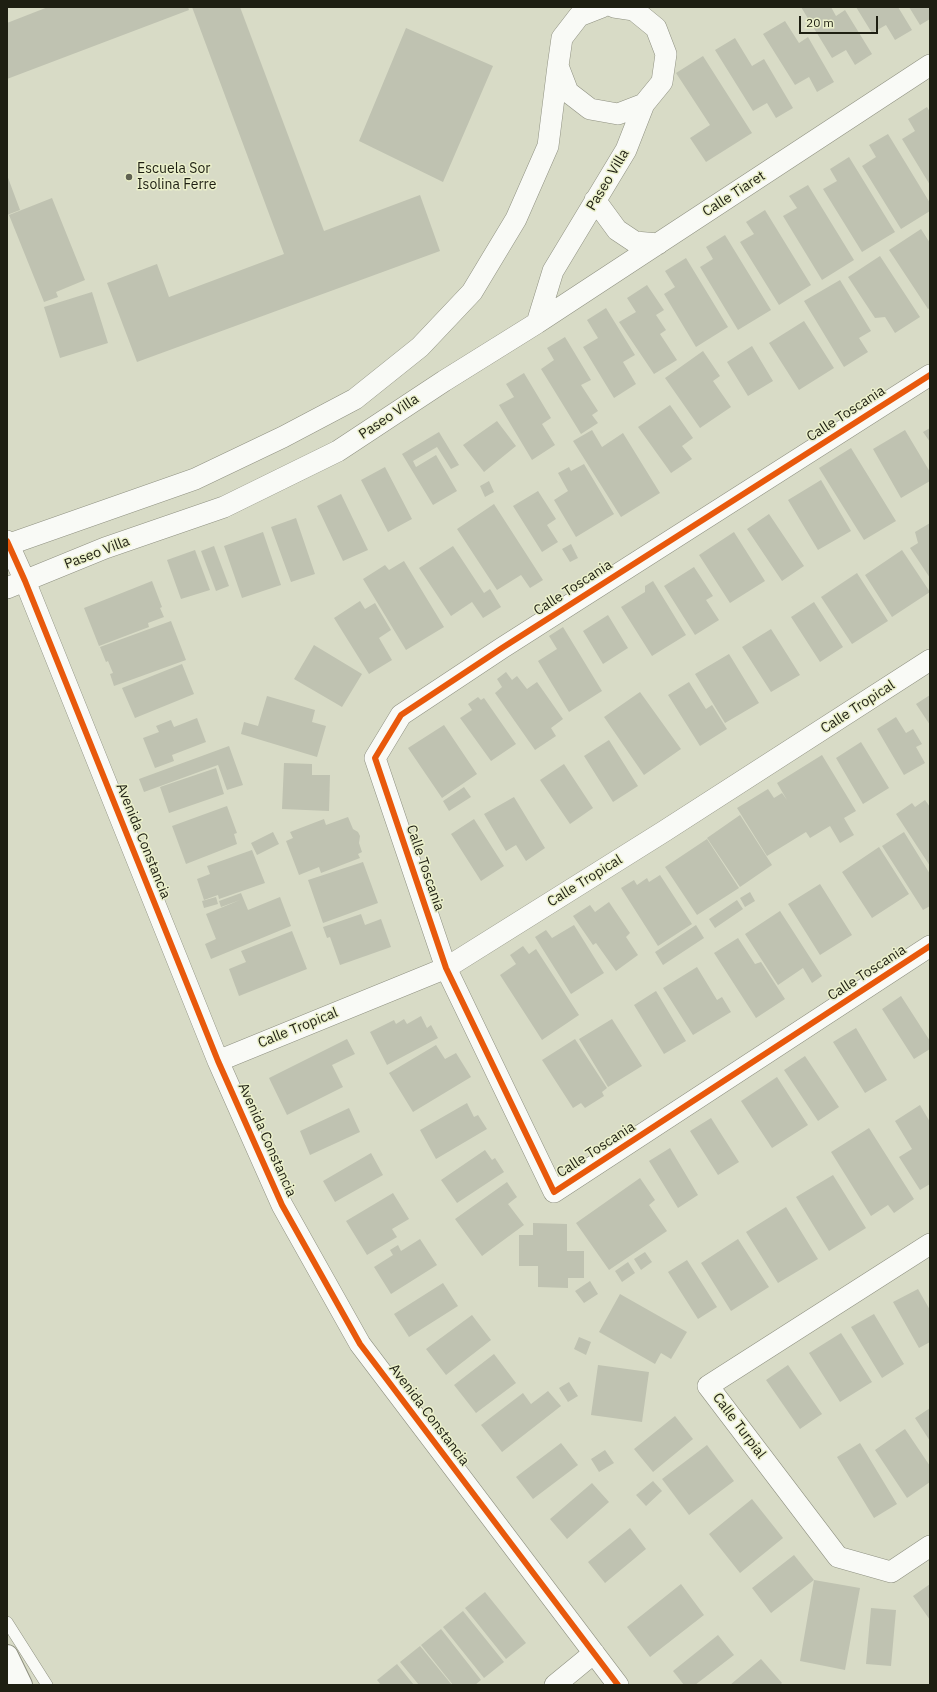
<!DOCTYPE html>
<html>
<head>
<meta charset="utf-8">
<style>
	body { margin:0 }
	#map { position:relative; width:937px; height:1692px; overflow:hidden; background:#d8dbc6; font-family:"IBM Plex Sans",sans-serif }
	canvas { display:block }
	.frame { position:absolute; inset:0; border:8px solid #1e1f12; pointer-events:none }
	.scale { position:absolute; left:799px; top:16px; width:79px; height:18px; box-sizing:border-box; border:2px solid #1e1f12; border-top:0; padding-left:5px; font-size:12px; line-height:14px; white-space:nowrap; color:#1e1f12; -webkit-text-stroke:3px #ebf0cb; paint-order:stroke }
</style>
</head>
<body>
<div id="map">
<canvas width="937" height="1692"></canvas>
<div class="frame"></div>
<div class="scale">20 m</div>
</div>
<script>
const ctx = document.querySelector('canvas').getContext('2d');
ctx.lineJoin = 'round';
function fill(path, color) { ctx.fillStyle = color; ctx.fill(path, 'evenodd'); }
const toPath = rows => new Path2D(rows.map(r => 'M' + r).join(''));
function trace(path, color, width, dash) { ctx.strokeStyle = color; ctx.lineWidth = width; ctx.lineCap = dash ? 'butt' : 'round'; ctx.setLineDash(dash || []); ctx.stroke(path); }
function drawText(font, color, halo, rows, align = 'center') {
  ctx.font = font + ' "IBM Plex Sans",sans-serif'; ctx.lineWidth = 3; ctx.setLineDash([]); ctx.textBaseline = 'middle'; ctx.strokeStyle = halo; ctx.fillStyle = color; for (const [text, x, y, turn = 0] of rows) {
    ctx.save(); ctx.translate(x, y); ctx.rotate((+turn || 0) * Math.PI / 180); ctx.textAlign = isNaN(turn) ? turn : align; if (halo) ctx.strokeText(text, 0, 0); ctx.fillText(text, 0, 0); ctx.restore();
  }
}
const building = toPath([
	[48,7,188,7,189,10,7,79,7,23],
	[192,7,240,7,324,231,420,195,440,251,137,362,107,283,157,264,169,297,284,254],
	[801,7,831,7,836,16,845,10,872,54,855,65,846,50,832,58],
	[856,7,898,7,912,30,895,40,886,25,872,33],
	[909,7,930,7,930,19,920,25],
	[785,21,799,43,808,37,834,82,817,92,809,77,795,85,763,34],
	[406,28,493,66,443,182,359,141],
	[735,38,752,66,764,59,793,108,776,118,767,103,753,111,715,50],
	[703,56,752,133,706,162,690,138,710,125,676,73],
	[927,107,930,112,930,185,902,139,915,131,908,119],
	[888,134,930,203,930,211,901,229,862,166,876,157,869,145],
	[849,157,895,232,862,252,823,189,837,181,830,169],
	[7,175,20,210,7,215],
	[808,185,854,260,822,280,783,216,797,208,789,196],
	[52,198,85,280,56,292,58,297,44,302,9,215],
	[765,210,811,285,779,305,740,242,754,234,746,222],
	[921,229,930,243,930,308,928,309,889,250],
	[725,235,771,310,738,330,700,267,713,259,706,247],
	[880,256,920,317,895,333,885,317,875,318,848,277],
	[686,258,728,327,696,347,664,294,675,287,665,271],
	[840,280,871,331,859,338,868,352,844,367,804,301],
	[647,285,664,310,656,315,666,330,660,334,677,360,654,374,619,322,636,312,627,298],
	[92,292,108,343,60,358,44,307],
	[606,308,635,355,623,362,636,384,614,398,583,347,598,338,587,320],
	[804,321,834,368,799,390,769,343],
	[565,337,591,380,581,385,598,411,592,415,598,423,581,434,541,369,554,360,547,348],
	[752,346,773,381,748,396,727,362],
	[703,351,720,376,713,381,731,407,700,428,665,378],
	[524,373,551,418,542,424,555,445,532,460,499,405,514,397,506,384],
	[670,405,693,438,682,446,692,459,671,473,638,427],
	[497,421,516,446,484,472,463,445],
	[930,428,930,442,923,432],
	[592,430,602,447,623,433,660,493,621,517,573,441],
	[905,430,930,472,930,481,901,498,873,449],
	[439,432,459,465,451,469,437,447,413,461,416,467,436,455,457,491,433,505,402,454],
	[851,448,896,521,864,540,819,468],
	[584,464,614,514,576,537,554,500,568,491,558,473,569,467,571,471],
	[385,467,412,519,388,532,361,480],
	[821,480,851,531,818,550,788,500],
	[489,481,494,492,485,497,480,486],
	[538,491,556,519,547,525,558,542,542,552,513,506],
	[341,494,368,550,343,561,317,506],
	[494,504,543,580,530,588,521,575,497,590,457,529],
	[769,514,804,566,782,581,747,529],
	[296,518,315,574,291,582,271,527],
	[930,523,930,578,910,548,918,543,915,532],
	[263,532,281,585,242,598,224,546],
	[734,532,765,581,730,603,699,555],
	[571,544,578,558,570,562,562,549],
	[214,546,229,586,216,591,201,551],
	[453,546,484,593,490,589,501,607,483,618,472,602,451,616,419,568],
	[195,550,210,590,181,599,167,560],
	[902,550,930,592,892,617,865,575],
	[404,561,444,627,406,650,363,579,385,565,389,570],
	[694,567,713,596,706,600,719,620,695,635,664,586],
	[857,573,888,621,852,644,821,597],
	[152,581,162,607,160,608,164,617,148,623,149,627,99,646,84,608],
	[653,581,686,635,652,656,621,607,645,592,645,586],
	[360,601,365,609,375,603,391,630,379,638,392,660,369,674,334,618],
	[814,602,843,647,820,662,791,617],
	[608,615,628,648,603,664,583,631],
	[171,621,186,660,114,686,110,674,113,673,108,661,106,662,100,647],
	[563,627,602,691,569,712,538,661,557,649,549,636],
	[771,629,800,675,771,692,742,647],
	[314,645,362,674,342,707,294,679],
	[729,654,759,703,725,723,695,674],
	[182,664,194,694,135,718,122,688],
	[506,672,512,680,517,676,527,689,537,682,563,719,551,728,556,736,535,750,495,693,502,687,497,679],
	[689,682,706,709,712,705,727,729,700,746,668,695],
	[640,692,681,749,644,775,604,717],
	[930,695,930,725,916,704],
	[267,696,315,710,312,722,326,726,317,757,241,734,244,722,258,726],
	[478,697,481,700,484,698,516,744,491,761,460,718,472,710,468,704],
	[896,717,906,733,913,729,922,744,916,747,925,763,904,775,877,729],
	[197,718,206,742,172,755,174,761,155,768,143,738,159,732,156,726,171,720,174,727],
	[444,725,477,774,442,798,408,748],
	[609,740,638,786,613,802,584,756],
	[861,742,889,788,863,804,836,758],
	[229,746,243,785,227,790,218,765,144,792,139,779],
	[822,755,856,811,844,818,854,835,840,843,830,826,810,838,806,832,767,856,737,808,768,789,774,798,782,793,787,800,777,783],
	[284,763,312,764,312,775,330,775,329,811,282,809],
	[564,764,593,808,570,824,540,780],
	[216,768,224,794,169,813,160,787],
	[464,787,471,797,449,811,443,801],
	[514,797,545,848,526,861,516,845,506,851,484,814],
	[925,800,930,807,930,866,896,814,912,803,915,807],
	[227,806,237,833,234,834,237,844,186,864,172,826],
	[740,815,772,865,740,887,707,838],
	[348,817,353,829,358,832,360,836,359,843,362,852,358,854,360,858,321,873,319,867,299,875,286,841,293,838,290,832,324,819,326,825],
	[474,819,504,866,481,881,451,834],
	[273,832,279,844,257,855,251,843],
	[904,832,930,874,930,906,923,910,882,846],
	[707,839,739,888,697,915,665,867],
	[879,847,909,894,872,918,842,872],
	[252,850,265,883,219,899,218,895,204,900,197,879,210,874,207,866],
	[363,862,378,903,323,923,308,880],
	[660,875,692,924,658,946,621,888,634,880,637,885,647,878,649,882],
	[820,884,852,935,820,955,788,904],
	[750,892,755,901,745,907,740,898],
	[241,893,248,910,280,897,291,926,211,959,205,944,216,939,206,914,240,900,221,907,219,901],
	[216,897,218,904,204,908,202,901],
	[737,900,743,909,715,928,709,919],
	[609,902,630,933,626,937,638,955,616,971,596,943,593,945,573,916,590,905,595,912],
	[780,911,822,976,812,983,803,968,778,985,745,934],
	[361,914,365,925,381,919,391,947,340,965,330,937,327,938,323,927],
	[574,925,604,973,571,994,535,937,546,930,552,938],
	[696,925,704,938,663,965,655,952],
	[292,931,307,969,239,996,229,969,246,962,241,951],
	[738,938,755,964,761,962,785,999,756,1018,714,953],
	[523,946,529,954,536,949,579,1015,542,1040,500,975,516,964,510,955],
	[697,967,717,1000,722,997,731,1012,693,1035,663,988],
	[656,991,686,1041,664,1054,634,1005],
	[901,996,930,1041,930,1049,914,1059,882,1009],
	[421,1016,427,1028,431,1025,438,1038,387,1065,370,1032,394,1020,396,1024,404,1019,407,1024],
	[612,1019,642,1066,608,1087,579,1039],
	[856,1028,887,1080,865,1093,833,1042],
	[347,1039,355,1054,332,1065,343,1087,287,1115,269,1078],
	[575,1039,607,1088,602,1092,604,1096,585,1108,581,1103,573,1108,542,1060],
	[436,1045,445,1059,456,1053,471,1077,413,1112,389,1073],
	[805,1056,839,1107,818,1121,784,1070],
	[777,1077,808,1125,772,1148,741,1101],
	[467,1103,474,1117,478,1115,487,1129,436,1159,420,1130],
	[920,1105,930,1122,930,1184,920,1190,899,1157,912,1149,895,1121],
	[349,1108,360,1132,310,1155,300,1131],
	[711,1118,739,1162,718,1175,690,1131],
	[869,1128,914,1199,894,1213,888,1205,871,1216,831,1152],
	[670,1148,698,1195,678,1208,649,1161],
	[485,1150,492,1160,495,1158,504,1172,457,1203,441,1180],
	[371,1153,383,1175,335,1202,323,1181],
	[833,1175,866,1228,829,1251,796,1197],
	[640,1178,655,1200,649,1205,667,1231,609,1270,576,1223],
	[507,1182,517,1197,508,1204,524,1225,482,1256,455,1219],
	[393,1193,409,1219,392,1229,397,1237,367,1255,346,1221],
	[786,1207,818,1259,778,1283,746,1232],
	[533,1223,567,1224,567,1251,584,1251,584,1278,568,1278,568,1288,538,1287,538,1266,519,1266,519,1235,533,1235],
	[420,1239,437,1265,391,1294,374,1267,393,1255,390,1250,398,1245,401,1251],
	[738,1239,769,1287,731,1311,701,1263],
	[645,1252,652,1262,641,1270,634,1259],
	[687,1260,717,1307,698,1319,668,1272],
	[628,1262,635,1273,622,1282,615,1271],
	[590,1281,598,1294,584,1303,575,1291],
	[443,1283,458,1306,409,1337,394,1314],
	[918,1289,930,1310,930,1342,919,1348,893,1302],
	[620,1294,687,1332,671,1359,661,1353,655,1364,599,1332],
	[874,1314,904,1364,882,1378,851,1327],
	[472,1315,491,1340,446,1375,426,1349],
	[841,1333,872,1382,840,1402,809,1353],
	[579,1337,591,1342,586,1355,574,1349],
	[494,1354,516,1383,476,1413,454,1385],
	[598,1365,649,1372,642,1422,591,1415],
	[788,1365,822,1414,800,1429,766,1380],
	[569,1382,578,1396,568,1402,559,1388],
	[548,1391,561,1406,502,1452,481,1425,523,1393,531,1404],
	[930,1408,930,1441,915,1418],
	[675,1416,693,1439,653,1472,634,1449],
	[905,1429,930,1466,930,1482,907,1498,875,1450],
	[561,1443,578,1465,533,1499,516,1477],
	[860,1443,897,1504,874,1518,837,1457],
	[707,1445,734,1481,689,1515,662,1479],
	[605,1450,614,1463,599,1472,591,1459],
	[653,1481,662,1491,646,1506,636,1495],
	[592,1483,609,1502,567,1539,550,1519],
	[752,1499,783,1538,740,1573,709,1534],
	[630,1528,646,1549,605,1583,588,1562],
	[794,1555,814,1580,860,1588,845,1670,800,1661,814,1580,771,1613,752,1588],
	[681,1584,704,1615,650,1657,627,1627],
	[930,1584,930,1620,913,1596],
	[485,1592,526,1643,506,1659,465,1608],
	[871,1608,896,1610,891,1666,866,1664],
	[463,1611,504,1662,484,1678,443,1627],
	[441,1629,481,1680,475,1685,453,1685,421,1645],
	[718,1635,734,1655,695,1685,684,1685,673,1671],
	[420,1646,452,1685,419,1685,400,1662],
	[761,1659,782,1683,780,1685,730,1685],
	[397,1664,414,1685,381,1685,377,1680]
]);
const service = toPath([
	[7,1622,47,1685]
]);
const minor = toPath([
	[602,7,579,16,562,38,558,66,568,92,590,109,618,114,644,104],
	[595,200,617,230,635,242,658,244],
	[537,323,930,65],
	[930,375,502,648,401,715,375,758,446,968,554,1192,930,946],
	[7,541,25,581,218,1061,282,1205,360,1344,618,1685],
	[7,545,195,479,283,437,355,399,420,347,472,292,516,219,548,146,558,66],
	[7,588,105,548,224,507,338,451,444,381,537,323,553,271,626,150,644,104,662,82,666,54,656,28,634,10,614,7],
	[218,1061,446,968,663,832,930,660],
	[930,1244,708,1386,838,1557,891,1572,930,1546],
	[555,1685,594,1653]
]);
const tertiary = toPath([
	[7,1656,21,1685]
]);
const cycleway = toPath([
	[930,375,502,648,401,715,375,758,446,968,554,1192,930,946],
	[7,541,25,581,218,1061,282,1205,360,1344,618,1685]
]);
const markers = [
	[129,177,4,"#5f6151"]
];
const poiNames = [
	["Escuela Sor",137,169],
	["Isolina Ferre",137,185]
];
const streetNames = [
	["Paseo Villa",608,180,-59],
	["Calle Tiaret",734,194,-33],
	["Calle Toscania",846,414,-33],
	["Paseo Villa",389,417,-34],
	["Paseo Villa",97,553,-21],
	["Calle Toscania",573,588,-33],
	["Calle Tropical",858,707,-33],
	["Avenida Constancia",143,841,68],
	["Calle Toscania",425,868,71],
	["Calle Tropical",585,881,-32],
	["Calle Toscania",867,973,-33],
	["Calle Tropical",298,1028,-22],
	["Avenida Constancia",267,1140,66],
	["Calle Toscania",596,1150,-33],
	["Avenida Constancia",429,1415,53],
	["Calle Turpial",739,1426,53]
];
fill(building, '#bfc2b1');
trace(service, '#8e9080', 12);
trace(minor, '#8e9080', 22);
trace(tertiary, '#8e9080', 24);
trace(service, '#f9faf6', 11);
trace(minor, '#f9faf6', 21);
trace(tertiary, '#f9faf6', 22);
trace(cycleway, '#e8590c', 6);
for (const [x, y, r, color] of markers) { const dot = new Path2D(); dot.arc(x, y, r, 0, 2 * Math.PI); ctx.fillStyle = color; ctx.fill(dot); trace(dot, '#ebf0cb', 1.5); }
drawText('14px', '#1e1f12', '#ebf0cb', poiNames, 'left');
drawText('14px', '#1e1f12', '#ebf0cb', streetNames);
</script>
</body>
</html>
